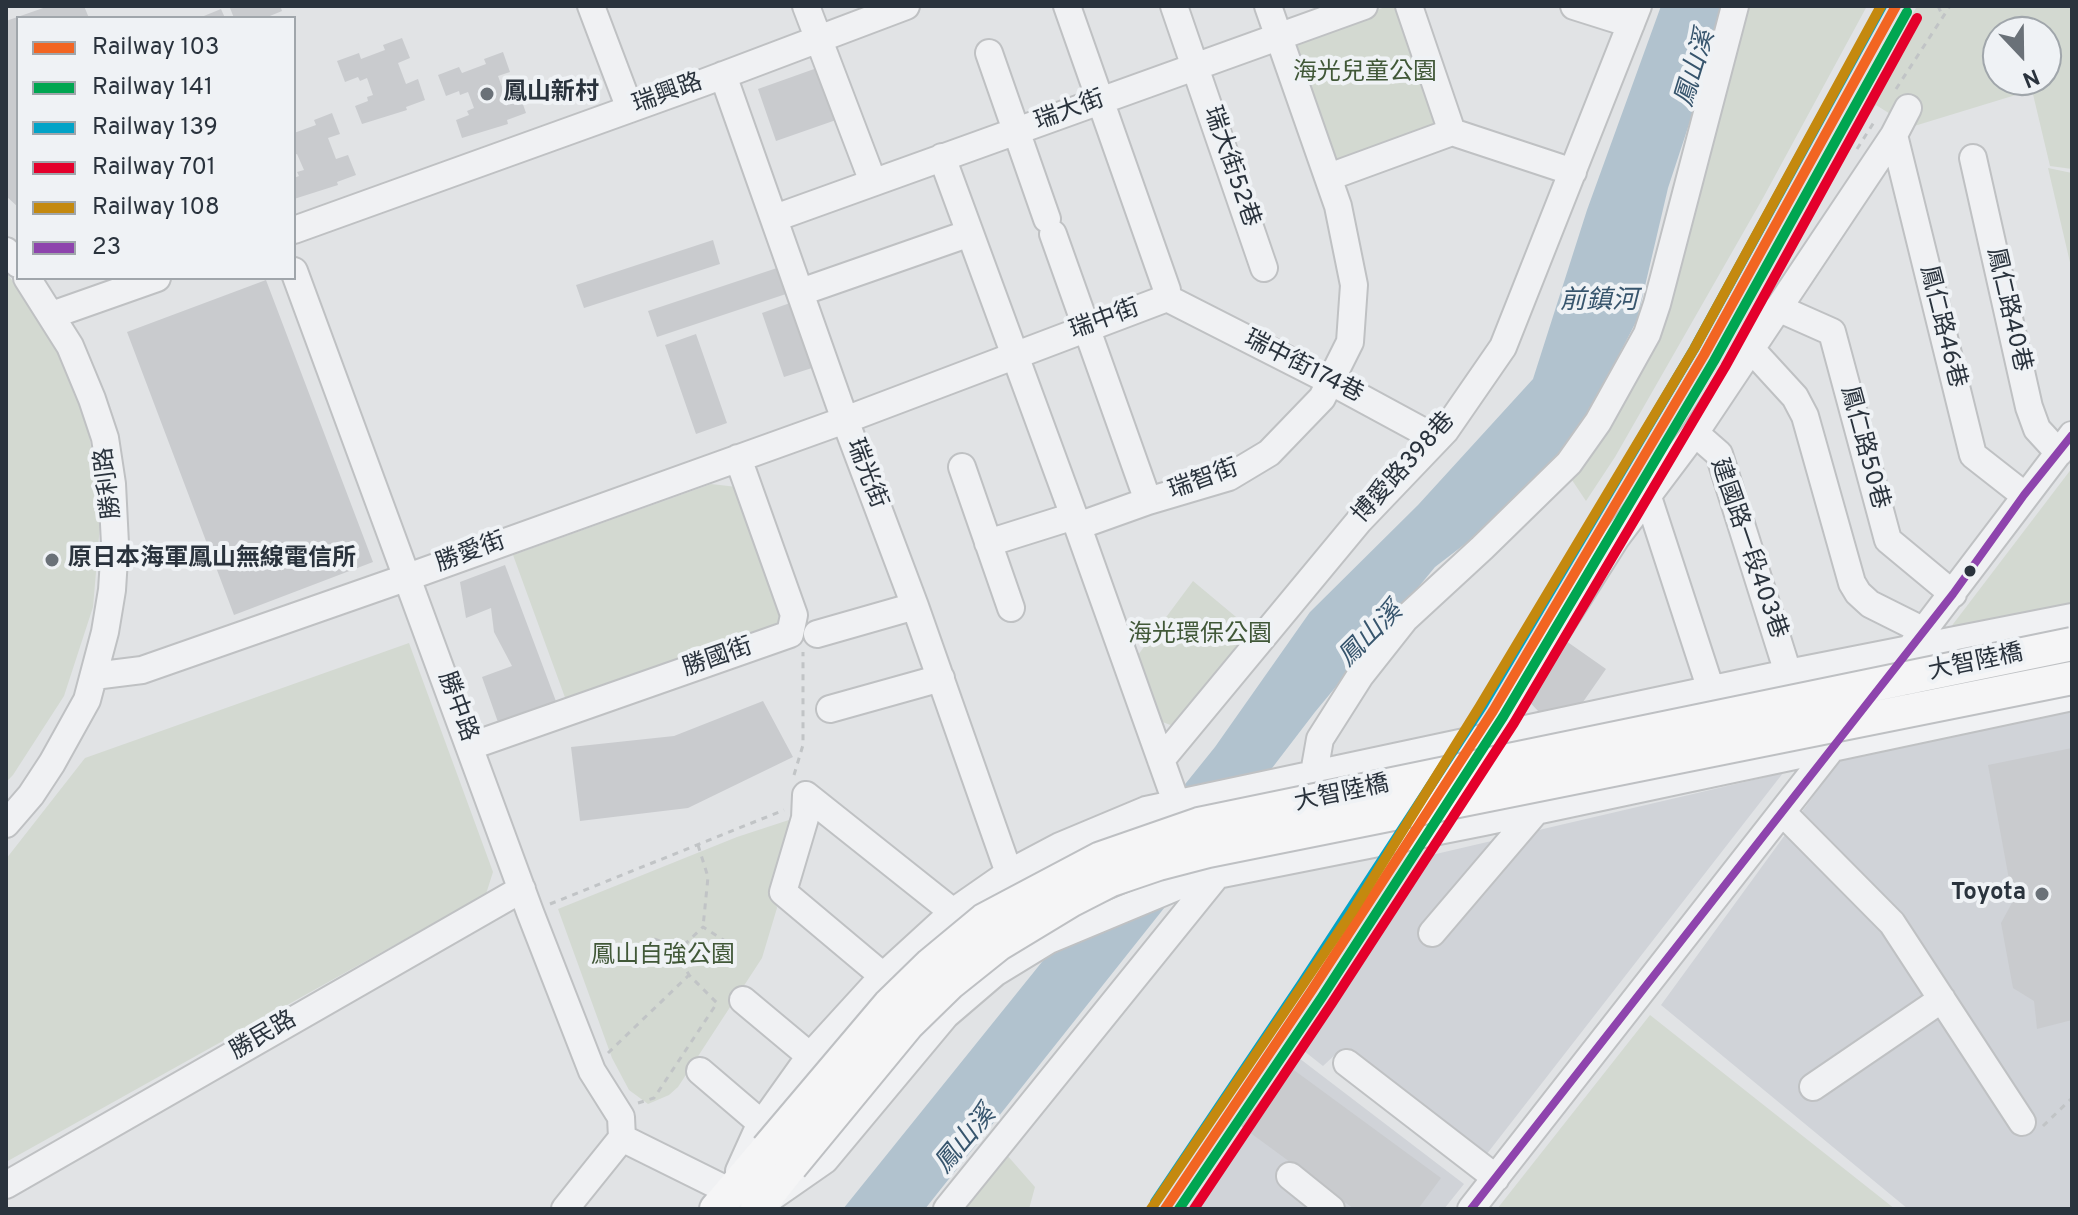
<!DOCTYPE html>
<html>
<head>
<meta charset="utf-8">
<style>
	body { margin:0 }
	#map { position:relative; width:2078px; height:1215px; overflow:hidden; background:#e1e3e5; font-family:Overpass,sans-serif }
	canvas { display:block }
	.frame { position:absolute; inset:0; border:8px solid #2a333d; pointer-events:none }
	.legend { position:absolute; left:16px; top:16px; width:280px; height:264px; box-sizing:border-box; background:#eff2f5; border:2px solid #a0a6ab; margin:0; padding:10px 14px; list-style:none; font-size:24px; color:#2a333d }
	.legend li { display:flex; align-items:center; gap:16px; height:40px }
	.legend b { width:40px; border:2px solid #a0a6ab }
	.north { position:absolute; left:1982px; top:16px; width:80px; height:80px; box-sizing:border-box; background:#eff2f5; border:2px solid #a0a6ab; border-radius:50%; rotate:158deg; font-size:22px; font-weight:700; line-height:32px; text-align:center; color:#2a333d }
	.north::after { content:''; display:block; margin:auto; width:28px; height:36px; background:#6a7178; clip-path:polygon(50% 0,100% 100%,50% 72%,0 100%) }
</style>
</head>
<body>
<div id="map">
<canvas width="2078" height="1215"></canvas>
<div class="frame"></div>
<ul class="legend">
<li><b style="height:10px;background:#f26522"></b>Railway 103</li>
<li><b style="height:10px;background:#00a651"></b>Railway 141</li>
<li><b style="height:10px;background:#02a3c7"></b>Railway 139</li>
<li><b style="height:10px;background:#e4002b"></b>Railway 701</li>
<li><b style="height:10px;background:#c4890f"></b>Railway 108</li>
<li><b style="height:10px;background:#8e44ad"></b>23</li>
</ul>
<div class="north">N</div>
</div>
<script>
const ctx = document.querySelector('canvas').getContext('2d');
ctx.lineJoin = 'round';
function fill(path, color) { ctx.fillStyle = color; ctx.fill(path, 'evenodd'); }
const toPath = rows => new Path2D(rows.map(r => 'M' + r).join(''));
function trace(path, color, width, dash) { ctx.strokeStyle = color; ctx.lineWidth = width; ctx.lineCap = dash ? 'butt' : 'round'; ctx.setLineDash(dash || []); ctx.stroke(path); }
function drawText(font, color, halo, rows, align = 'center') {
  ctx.font = font + ' Overpass,"Noto Sans TC",sans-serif'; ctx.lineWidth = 8; ctx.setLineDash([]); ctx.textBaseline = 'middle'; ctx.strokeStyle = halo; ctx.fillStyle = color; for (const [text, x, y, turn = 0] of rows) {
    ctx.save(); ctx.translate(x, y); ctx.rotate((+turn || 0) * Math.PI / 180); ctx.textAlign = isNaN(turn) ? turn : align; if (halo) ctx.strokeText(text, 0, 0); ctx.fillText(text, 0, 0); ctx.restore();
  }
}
const built = toPath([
	[2072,705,2072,1209,1908,1209,1661,1005,1844,754],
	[1783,773,1486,1155,1339,1051,1323,1066,1299,1047,1423,857],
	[1295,1055,1464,1184,1444,1209,1187,1209]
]);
const green = toPath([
	[1388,6,1403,11,1440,124,1337,161,1297,49,1301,37],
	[1746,6,1867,6,1763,198,1615,457,1586,501,1564,468,1652,303],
	[1917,6,2072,6,2072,169,2050,166,2032,90,1911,127,1876,105,1810,205],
	[1998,32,2046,32,2046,80,1998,80],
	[2048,168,2072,173,2072,271],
	[6,272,52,335,87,421,101,513,93,607,64,696,13,775,6,782],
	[2072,468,2072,608,1944,636],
	[711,484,737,487,783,615,776,630,567,703,513,555],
	[1193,581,1254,632,1173,726,1160,721,1138,655],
	[409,643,493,872,486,894,6,1162,6,859,85,758],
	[795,818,774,891,777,908,762,958,678,1087,669,1095,648,1104,629,1090,612,1058,558,909,737,837],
	[1650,1015,1895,1209,1497,1209],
	[1006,1154,1035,1187,1029,1209,961,1209]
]);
const water = toPath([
	[1661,6,1728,6,1668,188,1637,320,1592,407,1556,460,1495,521,1435,567,1315,712,1184,883,925,1209,843,1209,1215,747,1310,612,1418,505,1533,379,1587,210]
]);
const building = toPath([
	[49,6,84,6,89,18,18,18,18,207,6,196,6,21],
	[234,6,287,6,281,8,282,11,265,18,234,18,230,8],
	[221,9,225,18,199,18],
	[402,38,410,58,398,63,406,84,418,79,425,100,406,107,407,110,362,124,355,106,368,101,367,97,373,95,367,78,360,81,358,77,345,82,337,61,359,53,361,59,385,50,383,45],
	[503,52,510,72,498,76,506,98,519,93,526,113,507,120,508,124,462,138,456,120,469,115,467,111,474,108,468,92,460,95,459,91,446,96,438,75,459,67,462,73,486,64,484,59],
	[817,68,836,120,776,141,758,89],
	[332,113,340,134,328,138,336,159,348,155,356,175,337,182,338,185,294,199,294,178,299,176,297,172,304,170,297,154,294,155,294,133,316,125,314,120],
	[713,240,720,264,584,308,576,285],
	[777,268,786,294,657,337,648,311],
	[266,280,373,562,234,615,127,332],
	[790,303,812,368,784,377,762,313],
	[696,334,727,423,696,434,665,345],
	[505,565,557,704,499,725,482,677,512,666,494,632,491,608,466,618,460,582],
	[1559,636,1606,669,1583,702,1539,712,1521,693],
	[763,701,793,757,688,808,580,821,571,747,674,736],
	[2072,748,2072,1020,2037,1029,2034,1001,2013,988,2001,923,2013,901,1988,765],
	[1287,1065,1441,1178,1418,1209,1354,1209,1241,1126]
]);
const path = toPath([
	[1938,6,1943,17],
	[1896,89,1950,6],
	[1857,149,1876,119],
	[794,775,803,745,803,652],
	[698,845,708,877,703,927],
	[550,904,784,810],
	[654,939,681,948],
	[608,1053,689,975],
	[638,1103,654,1098,717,1003,689,975,680,959,681,948,703,927,741,951],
	[2043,1126,2072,1098]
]);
const minor = toPath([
	[591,6,630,109],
	[806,6,873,182],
	[1174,6,1264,268],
	[1409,6,1452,132],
	[1574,6,1631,24],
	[989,53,1047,219],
	[723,75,845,420,915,606,1009,873],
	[1894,135,1973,455,2024,495],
	[942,157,1074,516,1176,802],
	[1973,158,2029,407,2037,429,2059,453],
	[1329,177,1452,132,1573,172],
	[775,218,1364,6],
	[294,230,705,82,906,6],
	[1053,234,1148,501],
	[6,251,18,264],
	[294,271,530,912,592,1071,621,1117,622,1138],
	[801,292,970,233],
	[1167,298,1330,381,1437,439],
	[1778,308,1832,332,1888,540,1953,594],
	[52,315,157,278],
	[1751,349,1795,397,1805,416,1852,583,1858,593,1870,604,1924,631],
	[1695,433,1719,454,1788,673],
	[962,467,1011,608],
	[1648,497,1711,690],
	[1078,526,1148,501,1229,477,1269,453,1322,398,1350,342,1354,285,1338,206,1268,6],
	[988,543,1074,516],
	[817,634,915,606],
	[1905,655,2072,435],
	[94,676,142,670,408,577,845,420,1167,298,1167,290,1067,6],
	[830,709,941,678],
	[1489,738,1616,538,1695,433,1894,135,1908,108],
	[471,746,790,634,794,615,738,458],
	[1161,760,1359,521,1445,431,1503,347,1638,6],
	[1314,773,1320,739,1360,676,1405,619,1482,548,1569,463,1598,422,1647,334,1657,304,1735,6],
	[806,795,805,818,783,892,883,976],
	[806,795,953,912],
	[1782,812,1892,923,2022,1122],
	[6,824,31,795,52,763,87,700,105,632,112,590,115,544,112,484,105,438,92,399,70,346,27,278],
	[1432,933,1536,811],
	[743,1000,810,1056],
	[1347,1063,1496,1178],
	[700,1071,762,1124],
	[1813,1087,1942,999],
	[622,1138,759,1206,825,1160,946,1015,995,973,1049,940,1181,885,1217,875,1484,822,2072,697],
	[739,1171,758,1129,810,1056,883,976,953,912,1009,873,1060,846,1146,810,1788,673,2072,617],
	[1290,1176,1331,1209],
	[6,1185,522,889],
	[565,1209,622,1138],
	[947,1209,1217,875],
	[1471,1209,1836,743]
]);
const major = toPath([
	[716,1209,767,1149],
	[757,1209,791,1166]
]);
const majorBridge = toPath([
	[767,1149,889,1005,931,964,984,920,1101,858,1199,824,2072,644],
	[791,1166,908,1024,949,984,999,944,1070,901,1111,880,1158,864,1208,851,2072,678]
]);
const bus1 = toPath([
	[1471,1209,1953,594,2024,495,2072,435]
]);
const rail1 = toPath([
	[1165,1209,1312,990,1493,711,1704,355,1896,6]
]);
const rail2 = toPath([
	[1179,1209,1322,997,1503,717,1714,361,1907,12]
]);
const rail3 = toPath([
	[1155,1202,1302,983,1483,705,1694,349,1882,6]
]);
const rail4 = toPath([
	[1194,1209,1332,1003,1514,723,1725,367,1917,18]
]);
const rail5 = toPath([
	[1151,1209,1352,912,1480,706,1694,349,1881,6]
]);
const markers = [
	[487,94,8,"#6a7178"],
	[52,560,8,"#6a7178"],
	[1970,571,7,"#2a333d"],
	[2042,894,8,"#6a7178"]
];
const parkNames = [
	["海光兒童公園",1365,74],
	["海光環保公園",1200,636],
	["鳳山自強公園",663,957]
];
const poiNames = [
	["鳳山新村",503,94],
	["原日本海軍鳳山無線電信所",68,560],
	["Toyota",2026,894,"right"]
];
const streetNames = [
	["瑞興路",668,95,-20],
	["瑞大街",1070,112,-20],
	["瑞大街52巷",1230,167,71],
	["鳳仁路40巷",2007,310,77],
	["瑞中街",1105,321,-20],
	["鳳仁路46巷",1941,327,76],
	["瑞中街174巷",1303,368,27],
	["鳳仁路50巷",1863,448,75],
	["博愛路398巷",1405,469,-48],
	["瑞光街",865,474,69],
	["瑞智街",1204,481,-20],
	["勝利路",110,483,-97],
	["建國路一段403巷",1747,549,71],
	["勝愛街",471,554,-20],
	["勝國街",718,659,-19],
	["大智陸橋",1976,664,-12],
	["勝中路",456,707,70],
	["大智陸橋",1342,795,-12],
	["勝民路",264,1037,-30]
];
const waterNames = [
	["鳳山溪",1697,69,-73],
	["前鎮河",1599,303],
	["鳳山溪",1372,636,-45],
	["鳳山溪",967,1141,-50]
];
fill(built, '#d0d3d8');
fill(green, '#d3d9d1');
fill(water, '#b1c2ce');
fill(building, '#c9cbce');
trace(minor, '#bfc1c3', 30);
trace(major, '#bec0c3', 36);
trace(path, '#c1c4c6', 3, [6, 6]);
trace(minor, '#f0f1f3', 26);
trace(major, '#f5f5f6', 32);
trace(majorBridge, '#bec0c3', 36, []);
trace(majorBridge, '#f5f5f6', 32);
trace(bus1, '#8e44ad', 8);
trace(rail1, '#f26522', 10);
trace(rail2, '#00a651', 10);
trace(rail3, '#02a3c7', 10);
trace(rail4, '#e4002b', 10);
trace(rail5, '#c4890f', 10);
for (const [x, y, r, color] of markers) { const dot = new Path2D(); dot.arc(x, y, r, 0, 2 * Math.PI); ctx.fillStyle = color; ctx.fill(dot); trace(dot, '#eff2f5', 3); }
drawText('24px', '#415838', '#eff2f5', parkNames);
drawText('bold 24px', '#2a333d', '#eff2f5', poiNames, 'left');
drawText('24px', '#2a333d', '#eff2f5', streetNames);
drawText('italic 26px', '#37556d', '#eff2f5', waterNames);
</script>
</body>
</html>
